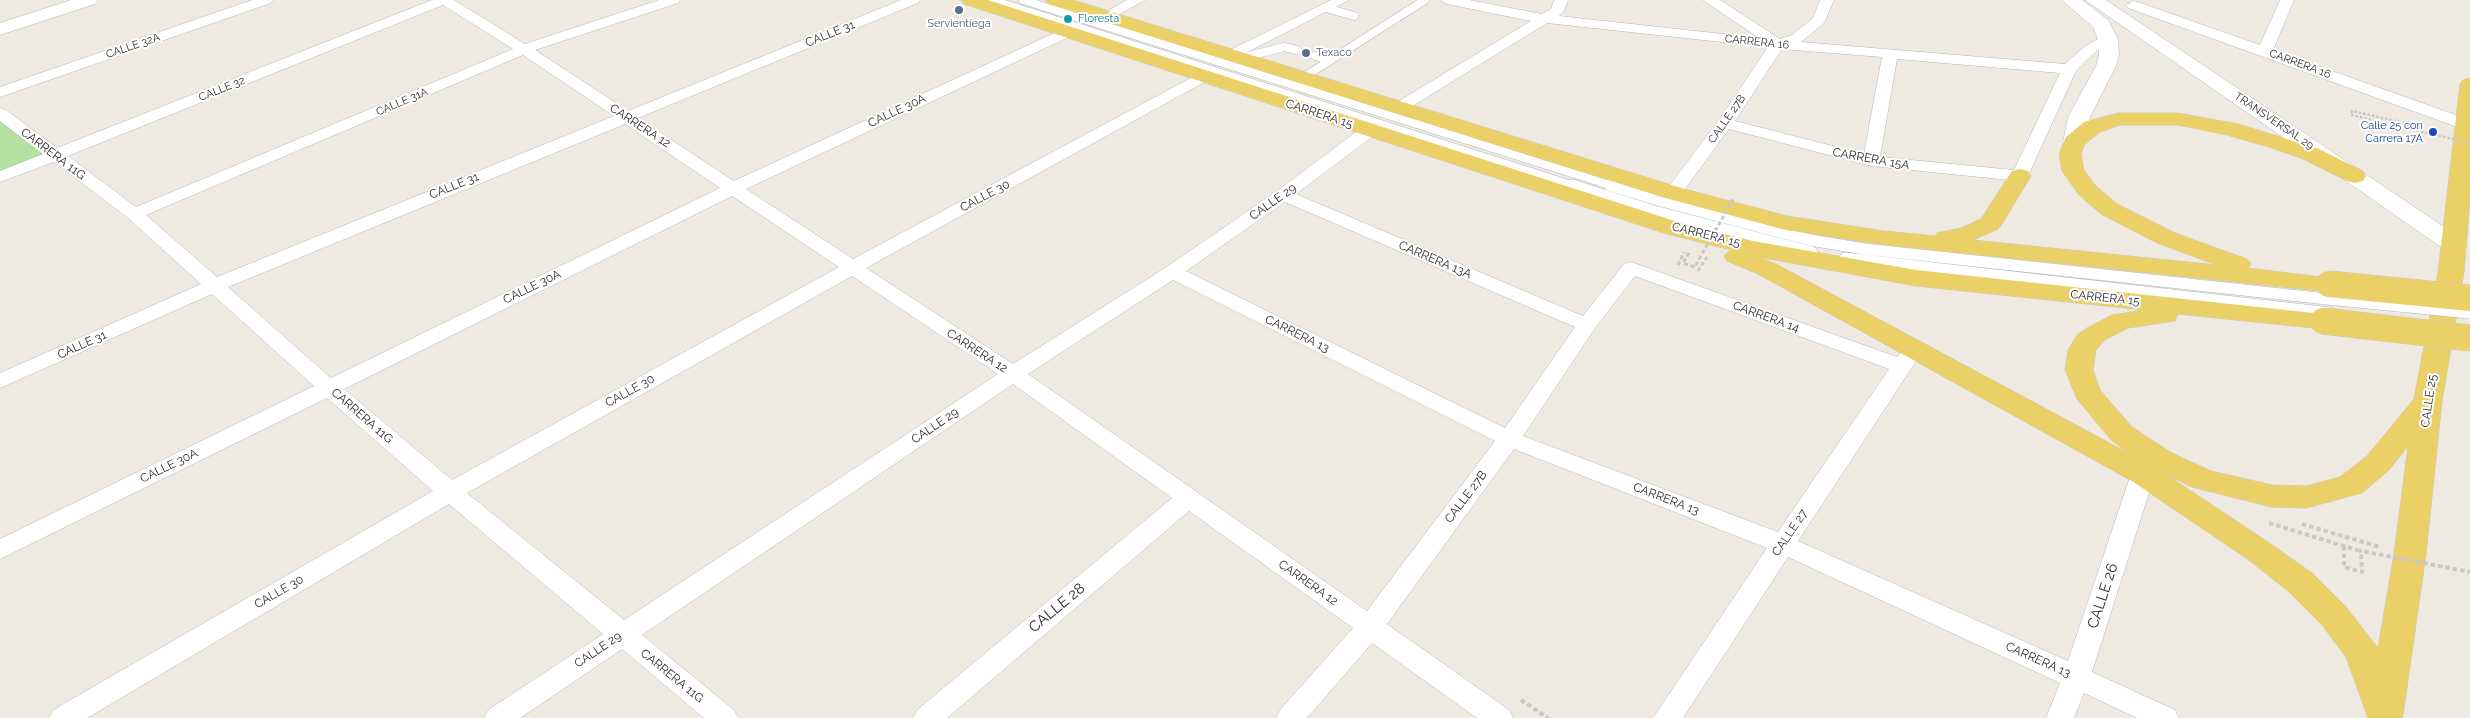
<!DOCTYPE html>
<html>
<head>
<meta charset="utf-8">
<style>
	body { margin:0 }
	canvas { display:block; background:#eee9e1 }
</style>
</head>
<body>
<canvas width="2470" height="718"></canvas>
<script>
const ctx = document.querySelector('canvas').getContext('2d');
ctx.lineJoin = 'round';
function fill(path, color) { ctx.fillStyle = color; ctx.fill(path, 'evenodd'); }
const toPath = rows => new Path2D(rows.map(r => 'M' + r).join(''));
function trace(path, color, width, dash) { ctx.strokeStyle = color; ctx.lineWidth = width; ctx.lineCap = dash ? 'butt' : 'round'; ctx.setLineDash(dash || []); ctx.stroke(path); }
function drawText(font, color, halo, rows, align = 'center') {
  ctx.font = font + ' Raleway,sans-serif'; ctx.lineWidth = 4; ctx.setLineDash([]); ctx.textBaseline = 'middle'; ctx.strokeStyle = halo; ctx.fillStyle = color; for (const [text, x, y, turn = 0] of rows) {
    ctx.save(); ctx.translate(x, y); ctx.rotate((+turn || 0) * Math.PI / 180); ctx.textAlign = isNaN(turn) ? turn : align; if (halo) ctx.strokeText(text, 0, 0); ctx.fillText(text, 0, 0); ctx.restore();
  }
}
const green = toPath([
	[0,113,55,156,0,177]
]);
const pathFar1 = toPath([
	[1689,253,1683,263,1695,267,1699,259],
	[1678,265,1684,252],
	[1698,271,1707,257]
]);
const path = toPath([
	[2269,523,2357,550],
	[2302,524,2380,547],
	[2344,546,2344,567,2362,572,2361,551],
	[1521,700,1548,718]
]);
const laneFar1 = toPath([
	[992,0,1575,186],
	[1023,0,1613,186],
	[1326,8,1354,16],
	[1315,56,1330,60],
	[1241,58,1284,47,1297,50],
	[1304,77,1425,0]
]);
const lane = toPath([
	[1572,185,1654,211,1812,252],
	[1609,185,1661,201,1810,240,1865,249,2327,299],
	[1845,258,2331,313]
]);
const street = toPath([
	[252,0,273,0,271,3,0,97,0,87,252,0],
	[432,0,454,0,525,44,659,0,680,0,678,3,535,50,628,111,901,0,920,0,918,3,638,118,734,181,1063,29,1073,29,1075,32,1073,35,746,189,853,259,1200,73,1210,73,1213,76,1210,79,866,268,1013,364,1165,268,1277,191,1364,126,1376,126,1378,130,1376,134,1296,194,1583,316,1624,264,1631,262,1897,357,1902,350,1909,349,1916,350,1920,355,1798,541,2068,661,2131,474,2135,468,2143,466,2151,468,2155,474,2092,672,2175,710,2179,718,2137,718,2084,693,2074,718,2046,718,2060,683,1788,557,1683,718,1653,718,1767,548,1514,449,1387,624,1509,710,1513,718,1477,718,1372,643,1307,718,1276,718,1280,710,1353,628,1189,511,947,718,913,718,917,710,1172,498,1013,384,642,635,734,710,738,718,704,718,622,649,520,718,484,718,488,710,603,634,449,504,87,718,49,718,53,710,433,491,327,398,0,559,0,539,314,386,212,294,0,388,0,373,201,284,128,218,54,162,0,182,0,171,43,154,0,121,0,108,6,110,57,148,432,0],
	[443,5,513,49,136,207,68,156,443,5],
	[523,55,614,116,217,277,146,215,523,55],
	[625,124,720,188,331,378,228,287,625,124],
	[732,196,839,267,452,480,344,389,732,196],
	[1285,202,1575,327,1505,428,1186,271,1285,202],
	[852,276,998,374,624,620,467,493,852,276],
	[1635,276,1889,369,1778,532,1523,436,1595,328,1635,276],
	[1173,280,1495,441,1367,611,1028,374,1173,280],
	[1127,0,1145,0,1111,19,1101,19,1099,16,1127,0],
	[1331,0,1349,0,1236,58,1231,60,1223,55,1226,52,1331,0],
	[1440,0,1469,0,1542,14,1551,9,1554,0,1568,0,1564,11,1559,16,1759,38,1703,0,1720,0,1780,39,1792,35,1813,18,1820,0,1834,0,1824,23,1801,42,2065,64,2084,47,2103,36,2113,36,2115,39,2094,53,2076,71,2026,180,2020,181,1871,166,1729,129,1679,197,1673,198,1667,197,1664,193,1719,120,1768,47,1547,23,1406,110,1394,110,1392,107,1394,104,1531,21,1447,4,1440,0],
	[1782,49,1882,57,1864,154,1735,121,1782,49],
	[1897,59,2060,73,2014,170,1880,157,1897,59],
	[2280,0,2294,0,2273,50,2470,120,2470,128,2460,128,2128,8,2126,5,2133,1,2138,2,2260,45,2280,0]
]);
const secondary = toPath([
	[71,0,98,0,95,4,0,35,0,23,71,0],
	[2062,0,2082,0,2108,20,2118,39,2119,55,2116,66,2090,117,2085,142,2082,147,2074,149,2066,147,2063,142,2068,117,2096,66,2099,55,2098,39,2093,27,2062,0],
	[2085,0,2106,0,2462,239,2465,244,2462,249,2453,251,2444,249,2085,0]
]);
const primary = toPath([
	[961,0,988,0,1681,223,1753,241,1916,270,2332,315,2336,321,2332,327,2323,329,2178,314,2175,321,2128,328,2105,340,2096,350,2093,370,2100,390,2132,427,2170,452,2211,471,2272,485,2306,486,2340,477,2367,456,2414,399,2438,272,2460,84,2463,80,2470,78,2470,199,2464,272,2442,401,2426,554,2403,715,2402,718,2368,718,2346,657,2322,625,2288,591,2246,558,2132,481,1758,274,1727,261,1724,256,1731,250,1664,233,964,4,961,0],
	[1759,257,1916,286,2144,310,2112,315,2087,328,2077,335,2068,350,2065,370,2077,399,2112,441,2132,455,1776,264,1759,257],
	[2408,446,2394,554,2378,648,2346,607,2312,573,2268,542,2167,475,2192,487,2272,507,2306,508,2362,493,2389,470,2408,446],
	[1045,0,1073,0,1681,188,1787,216,1884,231,1935,236,1937,233,1961,228,1981,219,2012,171,2020,169,2028,171,2031,176,2002,224,1998,229,1973,240,2217,265,2157,243,2101,214,2079,195,2062,171,2059,154,2066,137,2084,122,2119,113,2178,113,2238,124,2319,149,2363,171,2366,176,2363,181,2355,183,2347,181,2303,159,2272,148,2227,135,2178,125,2120,125,2100,132,2084,145,2081,154,2084,170,2095,185,2117,204,2175,233,2247,259,2251,264,2248,268,2338,279,2342,284,2338,289,2329,292,1884,245,1786,230,1665,198,1048,4,1045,0]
]);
const pathBridgeFar2 = toPath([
	[2405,123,2352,111,2351,115,2470,143]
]);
const pathBridgeFar1 = toPath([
	[1699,259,1734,198]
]);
const pathBridge = toPath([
	[2357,550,2470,572]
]);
const laneBridge = toPath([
	[2327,299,2470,313]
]);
const primaryBridge = toPath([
	[2329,284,2470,298],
	[2323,321,2470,338]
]);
const markers = [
	[959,10,5,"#5c6f8a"],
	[1068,19,5,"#0f9aa8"],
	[1306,53,5,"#5c6f8a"],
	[2433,132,5,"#1a4fb4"]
];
const farCulturenames = [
	["Floresta",1078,19]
];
const farServicenames = [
	["Servientiega",959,24],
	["Texaco",1316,53,"left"]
];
const farStreetnames = [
	["CARRERA 16",1757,42,6],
	["CALLE 32A",133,46,-19],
	["CARRERA 16",2300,64,20],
	["CALLE 32",222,89,-22],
	["CALLE 31A",402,102,-23],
	["CALLE 27B",1727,119,-55],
	["TRANSVERSAL 29",2274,121,34]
];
const farTransitnames = [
	["Calle 25 con",2423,126],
	["Carrera 17A",2423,139]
];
const streetNames = [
	["CALLE 31",830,34,-22],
	["CALLE 30A",897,111,-25],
	["CARRERA 15",1319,114,18],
	["CARRERA 12",640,126,33],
	["CARRERA 11G",53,154,37],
	["CARRERA 15A",1871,159,10],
	["CALLE 31",454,186,-22],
	["CALLE 30",985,196,-28],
	["CALLE 29",1273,202,-35],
	["CARRERA 15",1706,235,14],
	["CARRERA 13A",1435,260,23],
	["CALLE 30A",532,287,-26],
	["CARRERA 15",2105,298,6],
	["CARRERA 14",1766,317,20],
	["CARRERA 13",1297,334,26],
	["CALLE 31",82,345,-24],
	["CARRERA 12",977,351,33],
	["CALLE 30",630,391,-29],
	["CALLE 25",2429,401,-82],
	["CARRERA 11G",362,416,41],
	["CALLE 29",935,426,-34],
	["CALLE 30A",169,466,-26],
	["CALLE 27B",1466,497,-53],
	["CARRERA 13",1666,499,21],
	["CALLE 27",1790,533,-56],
	["CARRERA 12",1308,583,35],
	["CALLE 30",279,592,-30],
	["CALLE 29",598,650,-34],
	["CARRERA 13",2038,660,24],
	["CARRERA 11G",672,676,39]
];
const nearStreetnames = [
	["CALLE 26",2103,596,-72],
	["CALLE 28",1057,608,-40]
];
fill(green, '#b5e1a0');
trace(laneFar1, '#b4b6c0', 9);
trace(lane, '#b4b6c0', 12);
trace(street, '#b4b6c0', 1);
trace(secondary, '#b4b6c0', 1);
trace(primary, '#c8c8c8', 1);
trace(pathFar1, '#c8c8c8', 3, [4, 2.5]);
trace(path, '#c8c8c8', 4, [4.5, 3]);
trace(laneFar1, '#fff', 8);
trace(lane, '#fff', 11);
fill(street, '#fff');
fill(secondary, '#fff');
fill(primary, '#ebd068');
trace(laneBridge, '#b4b6c0', 12, []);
trace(primaryBridge, '#c8c8c8', 27, []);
trace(pathBridgeFar2, '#c8c8c8', 2.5, [2.5, 2]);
trace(pathBridgeFar1, '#c8c8c8', 3, [4, 2.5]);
trace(pathBridge, '#c8c8c8', 4, [4.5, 3]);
trace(laneBridge, '#fff', 11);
trace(primaryBridge, '#ebd068', 26);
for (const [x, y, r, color] of markers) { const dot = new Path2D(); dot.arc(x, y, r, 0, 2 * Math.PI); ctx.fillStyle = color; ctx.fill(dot); trace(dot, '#fff', 2); }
drawText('11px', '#0d838f', '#fff', farCulturenames, 'left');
drawText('11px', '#4e5e75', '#fff', farServicenames);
drawText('11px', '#2d2d2d', '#fff', farStreetnames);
drawText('11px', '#164399', '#fff', farTransitnames, 'right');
drawText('12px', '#2d2d2d', '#fff', streetNames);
drawText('15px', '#2d2d2d', '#fff', nearStreetnames);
</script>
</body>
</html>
